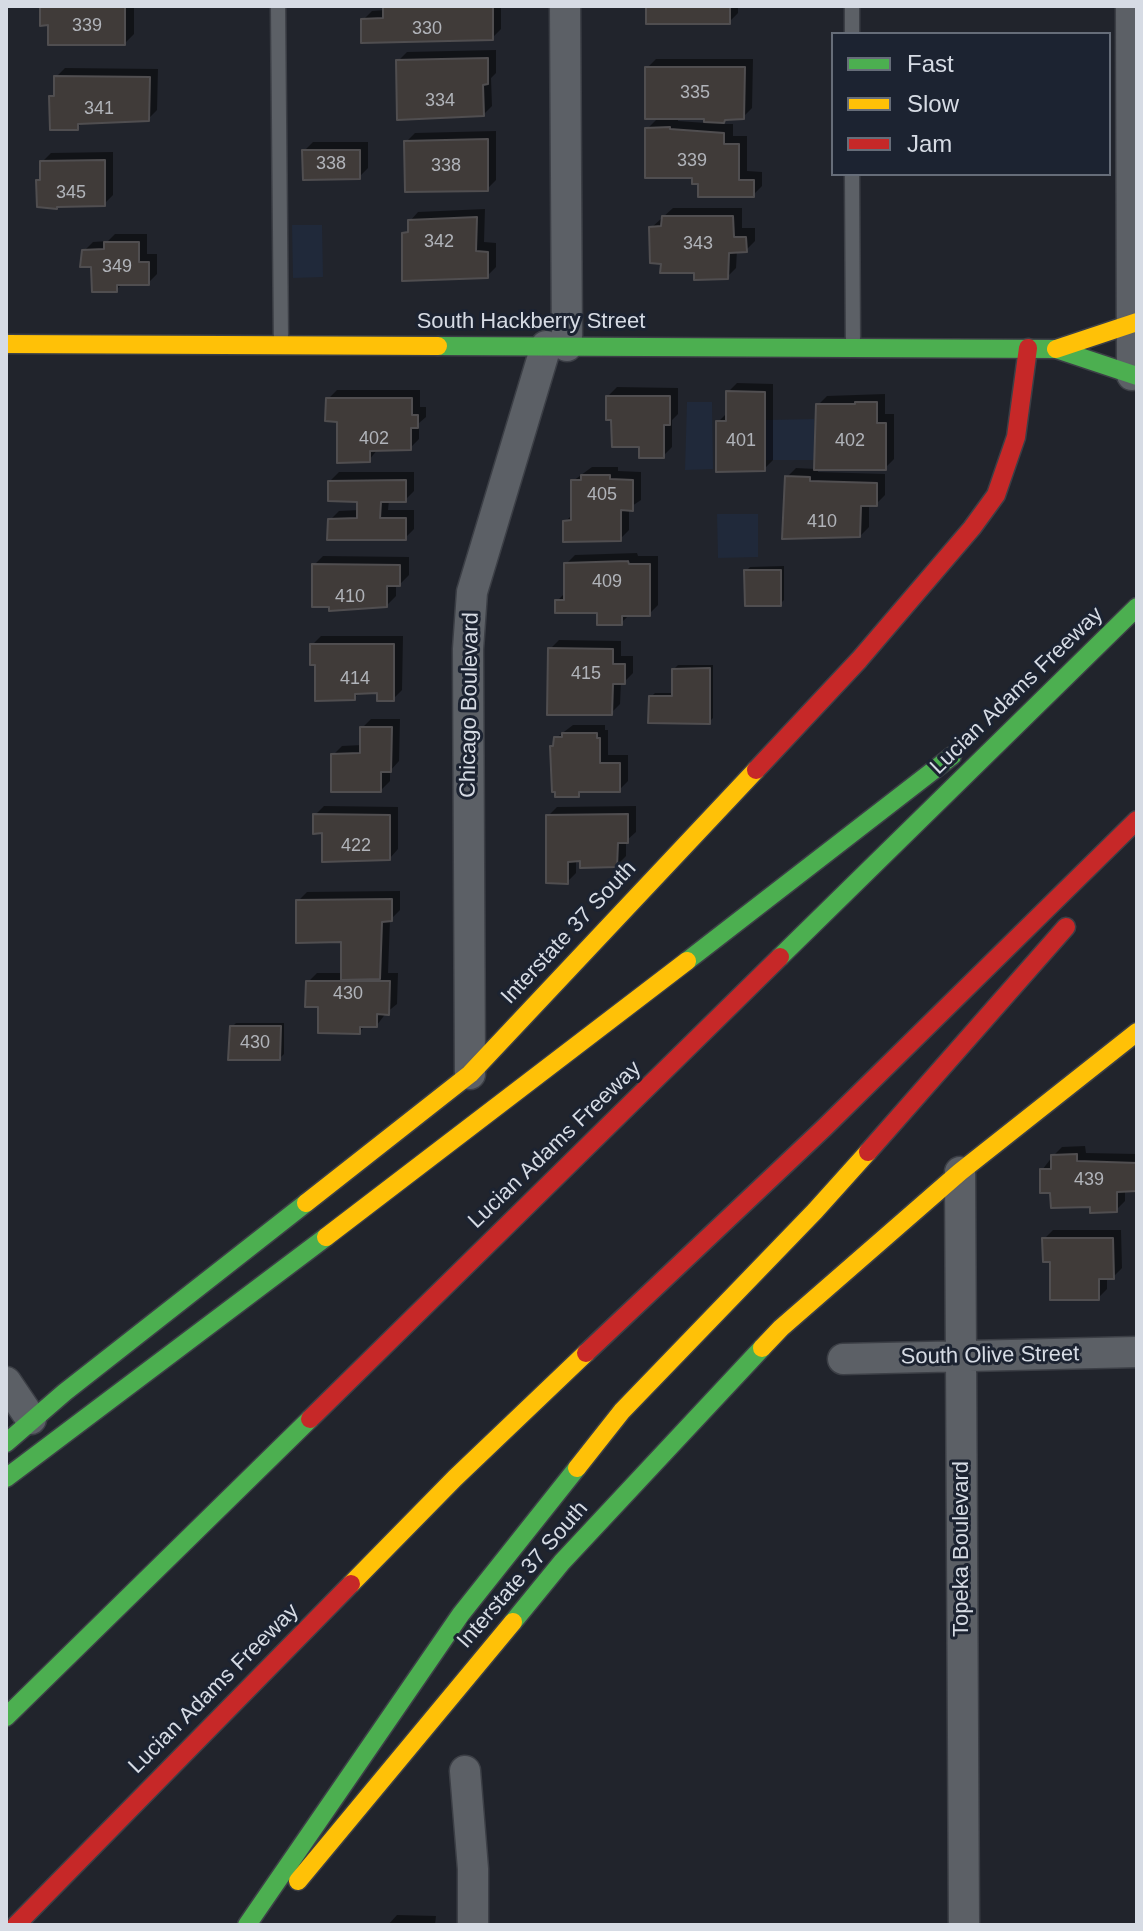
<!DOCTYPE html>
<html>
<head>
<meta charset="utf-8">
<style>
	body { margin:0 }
	#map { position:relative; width:1143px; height:1931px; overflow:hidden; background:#21242c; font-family:Arial,sans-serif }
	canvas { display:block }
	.frame { position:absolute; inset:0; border:8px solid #d6dbe4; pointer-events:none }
	.legend { position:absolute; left:831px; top:32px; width:280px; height:144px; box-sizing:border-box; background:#1c2331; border:2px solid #666d79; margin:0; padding:10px 14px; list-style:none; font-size:24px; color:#d6dbe4 }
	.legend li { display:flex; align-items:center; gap:16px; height:40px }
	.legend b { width:40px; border:2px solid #666d79 }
</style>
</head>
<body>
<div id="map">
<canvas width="1143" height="1931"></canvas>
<div class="frame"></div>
<ul class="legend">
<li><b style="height:10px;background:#4caf50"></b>Fast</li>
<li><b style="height:10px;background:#ffc107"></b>Slow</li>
<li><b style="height:10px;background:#c62828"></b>Jam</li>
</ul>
</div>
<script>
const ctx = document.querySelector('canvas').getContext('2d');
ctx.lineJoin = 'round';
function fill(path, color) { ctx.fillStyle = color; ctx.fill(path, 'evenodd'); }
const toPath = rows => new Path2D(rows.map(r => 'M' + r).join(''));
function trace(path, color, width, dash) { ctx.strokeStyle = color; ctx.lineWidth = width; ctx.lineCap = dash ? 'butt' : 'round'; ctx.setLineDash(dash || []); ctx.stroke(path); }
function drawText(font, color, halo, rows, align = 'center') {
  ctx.font = font + ' Arial,sans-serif'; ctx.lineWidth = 6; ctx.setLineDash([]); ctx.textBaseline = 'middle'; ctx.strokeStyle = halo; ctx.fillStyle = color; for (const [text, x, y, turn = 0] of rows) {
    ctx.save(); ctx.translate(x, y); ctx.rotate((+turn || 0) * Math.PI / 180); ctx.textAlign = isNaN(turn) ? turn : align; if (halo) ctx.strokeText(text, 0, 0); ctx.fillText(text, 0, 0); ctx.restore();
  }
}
const built = toPath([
	[292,225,322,225,323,277,293,278],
	[687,402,712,402,713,469,685,470],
	[814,419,814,460,765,460,765,420],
	[717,514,758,514,758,557,718,558]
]);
const shadow = toPath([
	[42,6,134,6,134,34,125,43,50,23],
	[385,6,501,6,501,29,492,38,363,20,372,11,385,10],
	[648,6,738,6,738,13,729,22],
	[496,50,496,73,491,78,492,106,484,114,398,61,407,52],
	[656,59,753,59,752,108,743,117,727,118,721,124,733,124,733,136,747,136,747,171,762,172,762,186,753,195,700,182,647,129,659,117,647,68],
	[678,117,706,117,706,123,678,121],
	[65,68,158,69,157,110,148,119,83,122,77,128,51,97,56,92,56,77],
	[496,131,496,180,487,189,406,142,415,133],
	[313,142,368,142,368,168,359,177,304,151],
	[113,152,113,195,104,204,38,181,42,177,42,162,51,153],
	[673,208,742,208,742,228,755,228,755,241,746,250,737,250,736,268,727,277,663,262,651,228],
	[485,209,484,242,496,243,496,267,487,276,404,234,410,228,410,221,418,212],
	[115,234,147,234,147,254,157,254,157,274,148,283,123,283,116,290,84,251,93,242,108,241],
	[737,383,773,384,773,460,764,469,718,422,728,412,728,392],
	[617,387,678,388,678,414,672,420,672,447,663,456,641,445,608,396],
	[337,390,420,390,420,407,426,407,426,417,419,423,419,439,410,448,378,449,369,460,328,399],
	[885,394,885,414,894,414,894,459,885,468,818,468,818,472,885,474,885,495,876,504,869,504,869,527,860,536,787,477,796,468,816,469,818,405,827,396],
	[592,467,618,467,618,471,641,472,641,500,629,508,629,530,620,539,565,522,573,514,573,481],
	[339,472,414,472,414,491,405,500,389,500,388,510,414,510,414,529,405,538,330,520,339,511,359,510,359,500,330,481],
	[637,553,638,556,658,556,658,605,649,614,630,614,621,623,599,611,557,601,566,592,566,564,575,555],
	[323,556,409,557,409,575,400,584,396,584,396,596,387,605,314,565],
	[784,566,784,600,780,604,746,571,750,567],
	[321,636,403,636,402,690,393,699,379,691,360,692,354,698,317,663,312,645],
	[559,640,621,641,621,656,633,656,633,673,624,682,621,682,620,704,611,713,550,649],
	[678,665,713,665,713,718,709,722,651,697,655,693,674,693,674,669],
	[371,719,400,719,399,761,390,771,390,781,381,790,333,755,342,746,362,745,362,728],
	[573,725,605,725,605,730,608,730,608,755,628,755,628,781,619,790,583,790,578,795,555,744,556,738],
	[324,806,398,807,398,849,390,858,324,831,315,815],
	[636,806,636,832,626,841,626,856,617,865,576,859,576,873,567,882,548,816,557,807],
	[400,891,400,910,390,920,388,973,398,973,397,1004,386,1013,377,1025,366,1025,359,1032,320,1005,308,982,317,973,343,973,343,940,298,901,307,892],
	[236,1023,284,1023,284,1054,280,1058,232,1027],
	[1085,1146,1086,1153,1137,1154,1137,1189,1125,1189,1125,1201,1116,1210,1052,1191,1042,1170,1053,1156,1062,1147],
	[1053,1230,1121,1230,1122,1268,1113,1277,1107,1277,1107,1289,1098,1298,1052,1260,1044,1239],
	[397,1915,436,1916,435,1925,388,1925]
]);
const building = toPath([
	[40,6,125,6,125,45,48,45,48,25,40,26,40,6],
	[383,6,493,6,493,40,361,43,361,19,383,18,383,6],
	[646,6,730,6,730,24,646,24,646,6],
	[488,58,488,84,483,85,484,116,397,120,396,60,488,58],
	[645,67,745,67,744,119,725,120,724,123,704,122,704,119,645,119,645,67],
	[54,76,150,77,149,121,78,124,78,130,50,130,49,96,54,96,54,76],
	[670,127,670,129,724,133,724,144,739,144,739,180,754,180,754,197,698,197,698,184,692,184,692,178,645,178,645,128,670,127],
	[488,139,488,191,405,192,404,141,488,139],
	[302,150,360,150,360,179,303,180,302,150],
	[105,160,105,206,57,207,57,209,37,207,36,180,40,180,40,161,105,160],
	[662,216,733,216,734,237,746,237,747,252,729,253,728,279,694,280,694,273,660,273,661,264,650,263,649,227,661,226,662,216],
	[477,217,476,251,488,252,488,278,402,281,402,233,408,232,408,220,477,217],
	[104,242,139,242,139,262,149,262,149,285,117,285,117,292,92,292,91,267,80,267,82,250,104,249,104,242],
	[726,391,765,392,765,471,716,472,716,421,726,421,726,391],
	[606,396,670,396,670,425,664,425,664,458,639,458,639,447,612,447,611,420,606,420,606,396],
	[326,398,412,398,412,415,418,415,418,428,411,428,411,450,370,451,370,462,337,463,337,422,325,421,326,398],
	[855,402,877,402,877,423,886,423,886,470,814,470,816,404,855,404,855,402],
	[581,475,610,475,610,479,633,480,633,511,621,510,621,541,563,542,563,521,571,520,571,480,581,480,581,475],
	[785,476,810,477,810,481,877,483,877,506,861,506,860,537,782,539,785,476],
	[406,480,406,502,381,502,380,518,406,518,406,540,327,540,328,519,357,518,357,502,328,501,328,481,406,480],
	[628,561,629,564,650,564,650,616,622,616,622,625,597,625,597,613,555,613,555,600,564,600,564,563,628,561],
	[312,564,400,565,400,586,387,586,387,607,329,611,329,607,312,607,312,564],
	[744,570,781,570,781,606,745,606,744,570],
	[310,644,394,644,394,701,377,701,377,693,355,694,355,700,315,701,315,665,310,665,310,644],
	[548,648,613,649,613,664,625,664,625,684,613,684,612,715,547,715,548,648],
	[710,668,710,724,648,723,649,696,672,696,672,669,710,668],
	[360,727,392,727,391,772,381,772,381,792,331,792,331,754,360,753,360,727],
	[562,733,597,733,597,738,600,738,600,763,620,763,620,792,579,792,579,797,555,797,555,792,552,792,550,746,553,746,554,737,562,737,562,733],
	[313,814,390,815,390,860,322,862,322,833,313,834,313,814],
	[628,814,628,843,618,843,617,867,580,868,580,861,568,862,568,884,546,883,546,815,628,814],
	[392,899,392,921,382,922,380,979,341,980,341,942,296,943,296,900,392,899],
	[306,981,390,981,389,1015,377,1014,377,1027,360,1027,360,1034,318,1033,318,1007,305,1007,306,981],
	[230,1026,281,1026,280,1060,228,1060,230,1026],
	[1077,1154,1077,1161,1137,1163,1137,1191,1117,1192,1117,1212,1090,1213,1090,1207,1051,1208,1050,1193,1040,1193,1040,1169,1051,1169,1051,1155,1077,1154],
	[1042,1238,1113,1238,1114,1279,1099,1279,1099,1300,1050,1300,1050,1262,1043,1262,1042,1238]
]);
const lane = toPath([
	[278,6,281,342],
	[852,6,852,34],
	[852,174,853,346]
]);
const street = toPath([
	[565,6,567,346],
	[1131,6,1132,375],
	[470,1074,468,649,472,592,546,346],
	[960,1172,964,1925],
	[843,1359,1137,1352],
	[6,1382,31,1419],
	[465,1771,473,1869,473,1925]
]);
const fast = toPath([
	[438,346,1056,349,1137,376],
	[780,957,1137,607],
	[687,961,952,756],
	[6,1443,65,1392,306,1203],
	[6,1478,326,1237],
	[513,1622,562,1562,762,1348],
	[6,1717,310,1419],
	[247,1925,461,1614,577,1468]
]);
const slow = toPath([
	[6,344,438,346],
	[1056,349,1137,322],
	[306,1203,470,1074,756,770],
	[326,1237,687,961],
	[762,1348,781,1328,960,1172,1137,1032],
	[577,1468,622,1411,815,1211,868,1152],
	[351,1584,455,1478,586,1353],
	[298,1881,513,1622]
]);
const jam = toPath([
	[756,770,859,660,972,528,996,495,1016,437,1028,348],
	[868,1152,1066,927],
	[586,1353,824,1128,1137,820],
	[310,1419,780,957],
	[16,1925,351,1584]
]);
const numberNames = [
	["339",87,26],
	["330",427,29],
	["335",695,93],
	["334",440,101],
	["341",99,109],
	["339",692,161],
	["338",331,164],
	["338",446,166],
	["345",71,193],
	["342",439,242],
	["343",698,244],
	["349",117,267],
	["402",374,439],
	["401",741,441],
	["402",850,441],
	["405",602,495],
	["410",822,522],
	["409",607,582],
	["410",350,597],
	["415",586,674],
	["414",355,679],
	["422",356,846],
	["430",348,994],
	["430",255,1043],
	["439",1089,1180]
];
const streetNames = [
	["South Hackberry Street",531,322],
	["Lucian Adams Freeway",1017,691,-44],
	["Chicago Boulevard",470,705,-89],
	["Interstate 37 South",569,933,-47],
	["Lucian Adams Freeway",555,1145,-44],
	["South Olive Street",990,1356,-1],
	["Topeka Boulevard",962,1549,-90],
	["Interstate 37 South",523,1575,-49],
	["Lucian Adams Freeway",214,1689,-45]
];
fill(built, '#20293a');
fill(shadow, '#0007');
fill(building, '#403b39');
trace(building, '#504e50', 2);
trace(lane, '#3c3f46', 17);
trace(street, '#3c3f46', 33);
trace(fast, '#3c3f46', 21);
trace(slow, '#3c3f46', 21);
trace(jam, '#3c3f46', 21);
trace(lane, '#5c6066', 14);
trace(street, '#5c6066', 30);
trace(fast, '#4caf50', 18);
trace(slow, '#ffc107', 18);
trace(jam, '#c62828', 18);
drawText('18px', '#b0b3b9', null, numberNames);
drawText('22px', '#d6dbe4', '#1c2331', streetNames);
</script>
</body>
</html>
